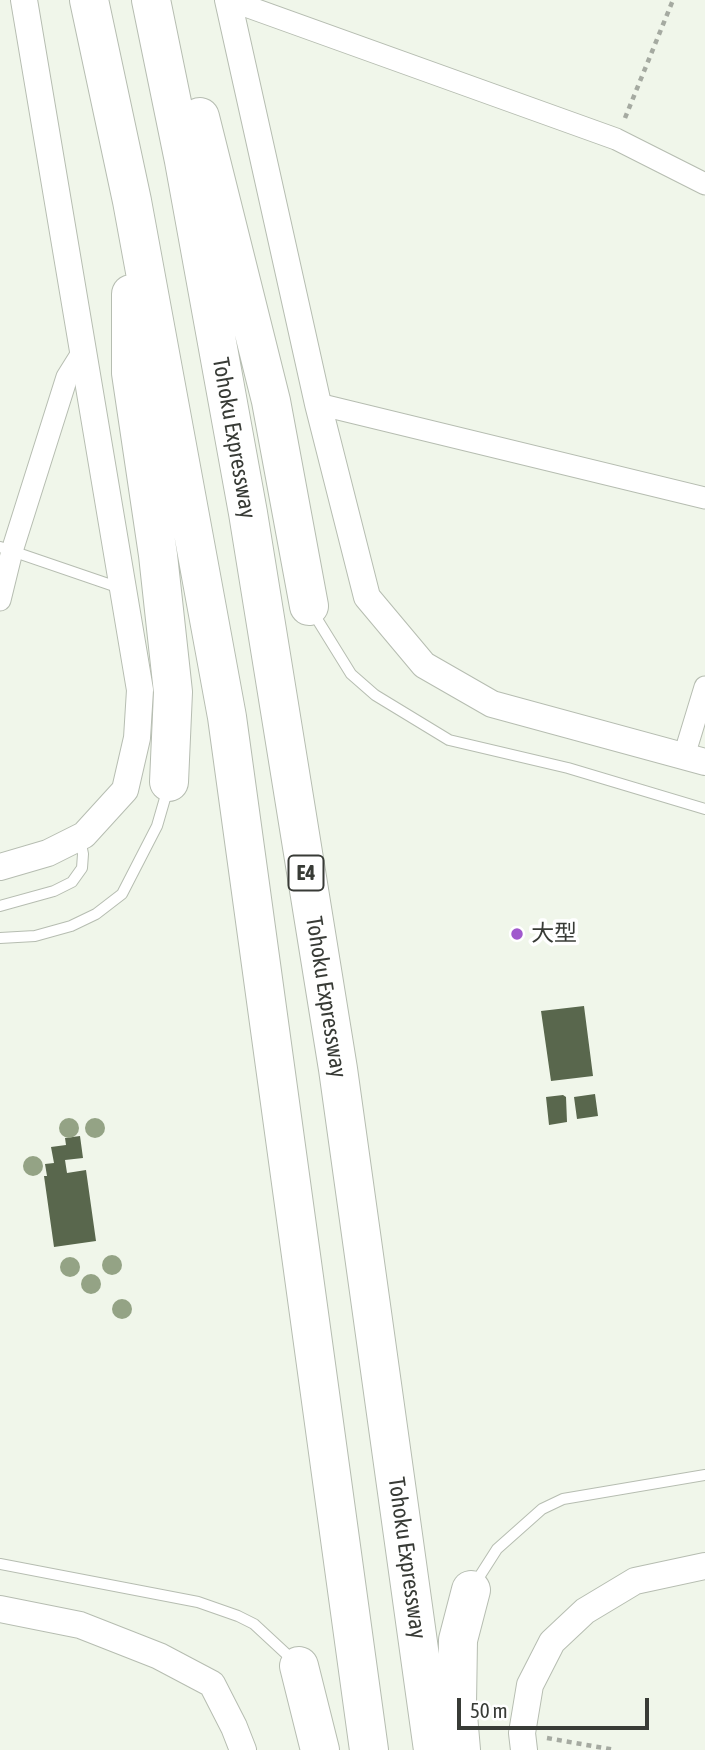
<!DOCTYPE html>
<html>
<head>
<meta charset="utf-8">
<style>
	body { margin:0 }
	#map { position:relative; width:705px; height:1750px; overflow:hidden; background:#f0f6ea; font-family:"Asap Condensed",sans-serif }
	canvas { display:block }
	.scale { position:absolute; left:457px; top:1698px; width:192px; height:32px; box-sizing:border-box; border:4px solid #383b36; border-top:0; padding-left:9px; font-size:21px; line-height:24px; white-space:nowrap; color:#383b36; -webkit-text-stroke:5px #fff; paint-order:stroke }
</style>
</head>
<body>
<div id="map">
<canvas width="705" height="1750"></canvas>
<div class="scale">50 m</div>
</div>
<script>
const ctx = document.querySelector('canvas').getContext('2d');
ctx.lineJoin = 'round';
function fill(path, color) { ctx.fillStyle = color; ctx.fill(path, 'evenodd'); }
const toPath = rows => new Path2D(rows.map(r => 'M' + r).join(''));
function trace(path, color, width, dash) { ctx.strokeStyle = color; ctx.lineWidth = width; ctx.lineCap = dash ? 'butt' : 'round'; ctx.setLineDash(dash || []); ctx.stroke(path); }
function drawText(font, color, halo, rows, align = 'center') {
  ctx.font = font + ' "Asap Condensed","Noto Sans JP",sans-serif'; ctx.lineWidth = 7; ctx.setLineDash([]); ctx.textBaseline = 'middle'; ctx.strokeStyle = halo; ctx.fillStyle = color; for (const [text, x, y, turn = 0] of rows) {
    ctx.save(); ctx.translate(x, y); ctx.rotate((+turn || 0) * Math.PI / 180); ctx.textAlign = isNaN(turn) ? turn : align; if (halo) ctx.strokeText(text, 0, 0); ctx.fillText(text, 0, 0); ctx.restore();
  }
}
const building = toPath([
	[584,1006,593,1076,551,1081,541,1011],
	[595,1094,598,1116,577,1119,574,1097],
	[563,1095,566,1097,567,1122,549,1125,546,1097],
	[80,1136,83,1158,65,1160,67,1173,86,1170,96,1241,54,1247,44,1176,47,1176,45,1164,54,1163,51,1147,66,1145,65,1138]
]);
const path = toPath([
	[625,118,673,0],
	[547,1738,615,1750]
]);
const service = toPath([
	[0,547,120,588],
	[312,611,351,674,375,695,449,740,568,768,705,809],
	[0,906,54,891,72,882,82,868,83,854,80,839],
	[0,938,35,936,71,926,96,914,122,894,157,826,168,788],
	[0,1564,198,1602,238,1616,254,1624,295,1662],
	[474,1585,497,1549,542,1509,563,1499,705,1475]
]);
const minor = toPath([
	[229,0,616,139,705,184],
	[318,404,705,498],
	[0,600,12,551,67,377,82,353],
	[684,756,705,687]
]);
const tertiary = toPath([
	[228,0,318,404,367,597,424,665,492,704,705,762],
	[0,867,48,853,84,835,125,790,137,738,140,690,24,0],
	[0,1609,80,1625,159,1656,212,1684,234,1727,243,1750],
	[524,1750,522,1733,530,1685,552,1642,585,1611,635,1581,705,1566]
]);
const motorway = toPath([
	[89,0,132,201,227,717,369,1750],
	[151,0,184,161,248,513,338,1069,433,1750],
	[200,117,271,401,309,606],
	[131,294,131,373,158,555,173,692,169,782],
	[299,1666,320,1750],
	[461,1750,457,1704,458,1640,471,1590]
]);
const trees = [
	[69,1128],
	[95,1128],
	[33,1166],
	[112,1265],
	[70,1267],
	[91,1284],
	[122,1309]
];
const markers = [
	[517,934,7,"#a059cd"]
];
const shields = [
	[306,873,35]
];
const shieldNames = [
	["E4",306,873]
];
const streetNames = [
	["Tohoku Expressway",234,438,80],
	["Tohoku Expressway",326,997,81],
	["Tohoku Expressway",407,1558,82]
];
const poiNames = [
	["大型",531,934]
];
fill(building, '#59674d');
trace(service, '#b6bdb1', 12);
trace(minor, '#b6bdb1', 23);
trace(tertiary, '#b6bdb1', 28);
trace(motorway, '#b6bdb1', 40);
trace(path, '#a5aaa1', 4.5, [5, 5]);
trace(service, '#fff', 10);
trace(minor, '#fff', 21);
trace(tertiary, '#fff', 26);
trace(motorway, '#fff', 38);
ctx.fillStyle = '#94a385';
for (const [x, y] of trees) { ctx.beginPath(); ctx.arc(x, y, 10, 0, 2 * Math.PI); ctx.fill(); }
for (const [x, y, r, color] of markers) { const dot = new Path2D(); dot.arc(x, y, r, 0, 2 * Math.PI); ctx.fillStyle = color; ctx.fill(dot); trace(dot, '#fff', 2.5); }
for (const [x, y, w] of shields) { const box = new Path2D(); box.roundRect(x - w / 2, y - 17.5, w, 35, 5); ctx.fillStyle = '#fff'; ctx.fill(box); trace(box, '#383b36', 2); }
drawText('bold 21px', '#383b36', null, shieldNames);
drawText('23px', '#383b36', '#fff', streetNames);
drawText('23px', '#383b36', '#fff', poiNames, 'left');
</script>
</body>
</html>
